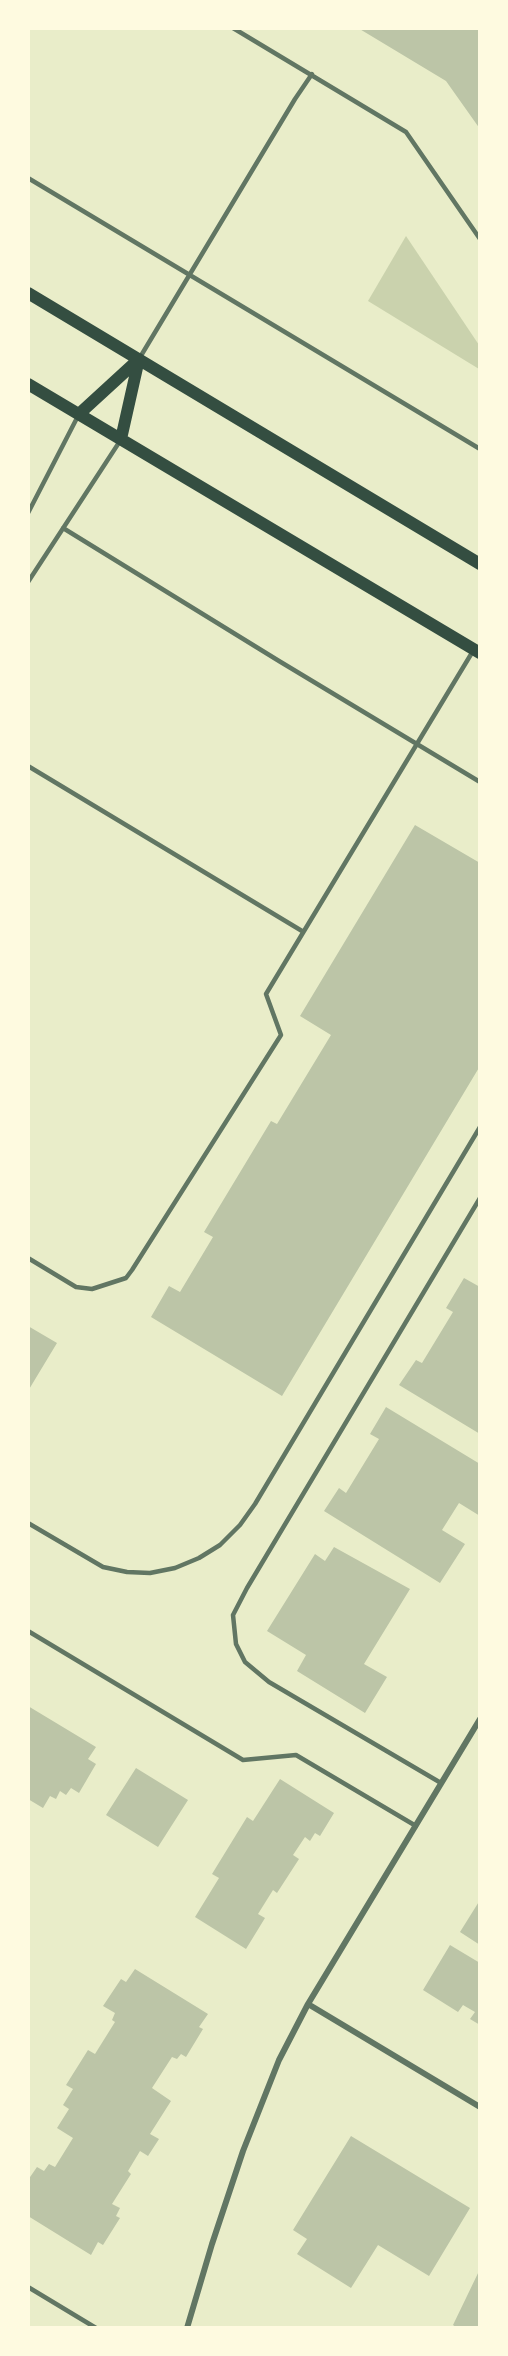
<!DOCTYPE html>
<html>
<head>
<meta charset="utf-8">
<style>
	body { margin:0 }
	#map { position:relative; width:508px; height:2356px; overflow:hidden; background:#e9edc9; font-family:Lato,sans-serif }
	canvas { display:block }
	.frame { position:absolute; inset:0; border:30px solid #fefae0; pointer-events:none }
</style>
</head>
<body>
<div id="map">
<canvas width="508" height="2356"></canvas>
<div class="frame"></div>
</div>
<script>
const ctx = document.querySelector('canvas').getContext('2d');
ctx.lineJoin = 'round';
function fill(path, color) { ctx.fillStyle = color; ctx.fill(path, 'evenodd'); }
const toPath = rows => new Path2D(rows.map(r => 'M' + r).join(''));
function trace(path, color, width, dash) { ctx.strokeStyle = color; ctx.lineWidth = width; ctx.lineCap = dash ? 'butt' : 'round'; ctx.setLineDash(dash || []); ctx.stroke(path); }
const green = toPath([
	[406,236,479,345,479,369,368,301]
]);
const building = toPath([
	[358,28,480,28,480,129,446,81],
	[415,825,480,863,480,1066,282,1396,151,1317,169,1286,180,1292,213,1237,204,1232,271,1121,277,1124,331,1035,300,1016],
	[464,1278,480,1287,480,1434,399,1385,416,1360,422,1363,453,1312,446,1308],
	[28,1326,57,1343,28,1391],
	[386,1407,480,1464,480,1516,459,1503,442,1530,465,1544,440,1583,324,1511,339,1488,346,1493,379,1439,370,1434],
	[334,1547,410,1589,364,1664,387,1677,365,1713,297,1671,306,1655,267,1631,315,1554,325,1561],
	[28,1706,96,1747,88,1759,96,1764,79,1793,71,1788,66,1795,60,1791,56,1799,50,1796,43,1808,28,1799],
	[136,1768,188,1800,158,1847,106,1815],
	[280,1779,334,1813,320,1836,315,1833,310,1841,305,1837,293,1855,299,1859,277,1893,273,1890,258,1914,265,1918,246,1949,195,1917,219,1878,212,1874,247,1817,253,1821],
	[480,1900,480,1945,460,1932],
	[450,1945,480,1963,480,2025,470,2019,475,2012,463,2005,458,2012,423,1990],
	[135,1969,208,2014,199,2027,203,2029,186,2057,181,2054,177,2059,172,2057,152,2088,171,2101,150,2134,159,2139,148,2156,140,2151,128,2171,131,2174,112,2204,120,2208,116,2216,120,2218,103,2245,98,2242,91,2255,28,2216,28,2180,37,2167,44,2171,49,2164,55,2167,73,2138,57,2128,69,2109,63,2105,73,2089,66,2085,88,2050,95,2054,115,2022,112,2020,115,2013,103,2006,121,1979,126,1982],
	[351,2136,470,2208,429,2276,378,2245,351,2288,297,2254,307,2239,293,2230],
	[480,2269,480,2328,457,2328,453,2325]
]);
const service = toPath([
	[233,28,406,132,480,239],
	[28,178,480,449],
	[139,359,295,99,312,74],
	[28,513,78,416],
	[63,528,279,661,480,782],
	[28,582,120,441],
	[28,766,302,931],
	[28,1258,76,1287,92,1289,126,1278,132,1270,281,1035,266,994,473,651],
	[28,1523,103,1567,127,1572,150,1573,175,1568,199,1558,220,1545,240,1525,255,1504,480,1127],
	[28,1631,243,1760,296,1755,416,1826],
	[441,1783,269,1682,245,1662,236,1644,233,1615,247,1588,480,1198],
	[28,2287,96,2328]
]);
const minor = toPath([
	[308,2004,480,2107],
	[187,2328,212,2244,243,2151,279,2060,308,2004,480,1719]
]);
const secondary = toPath([
	[28,293,480,564],
	[28,384,480,653],
	[79,414,139,359],
	[121,439,139,359]
]);
fill(green, '#cad2ad');
fill(building, '#bcc5a7');
trace(service, '#617663', 4.5);
trace(minor, '#617663', 6);
trace(secondary, '#344e41', 12);
</script>
</body>
</html>
